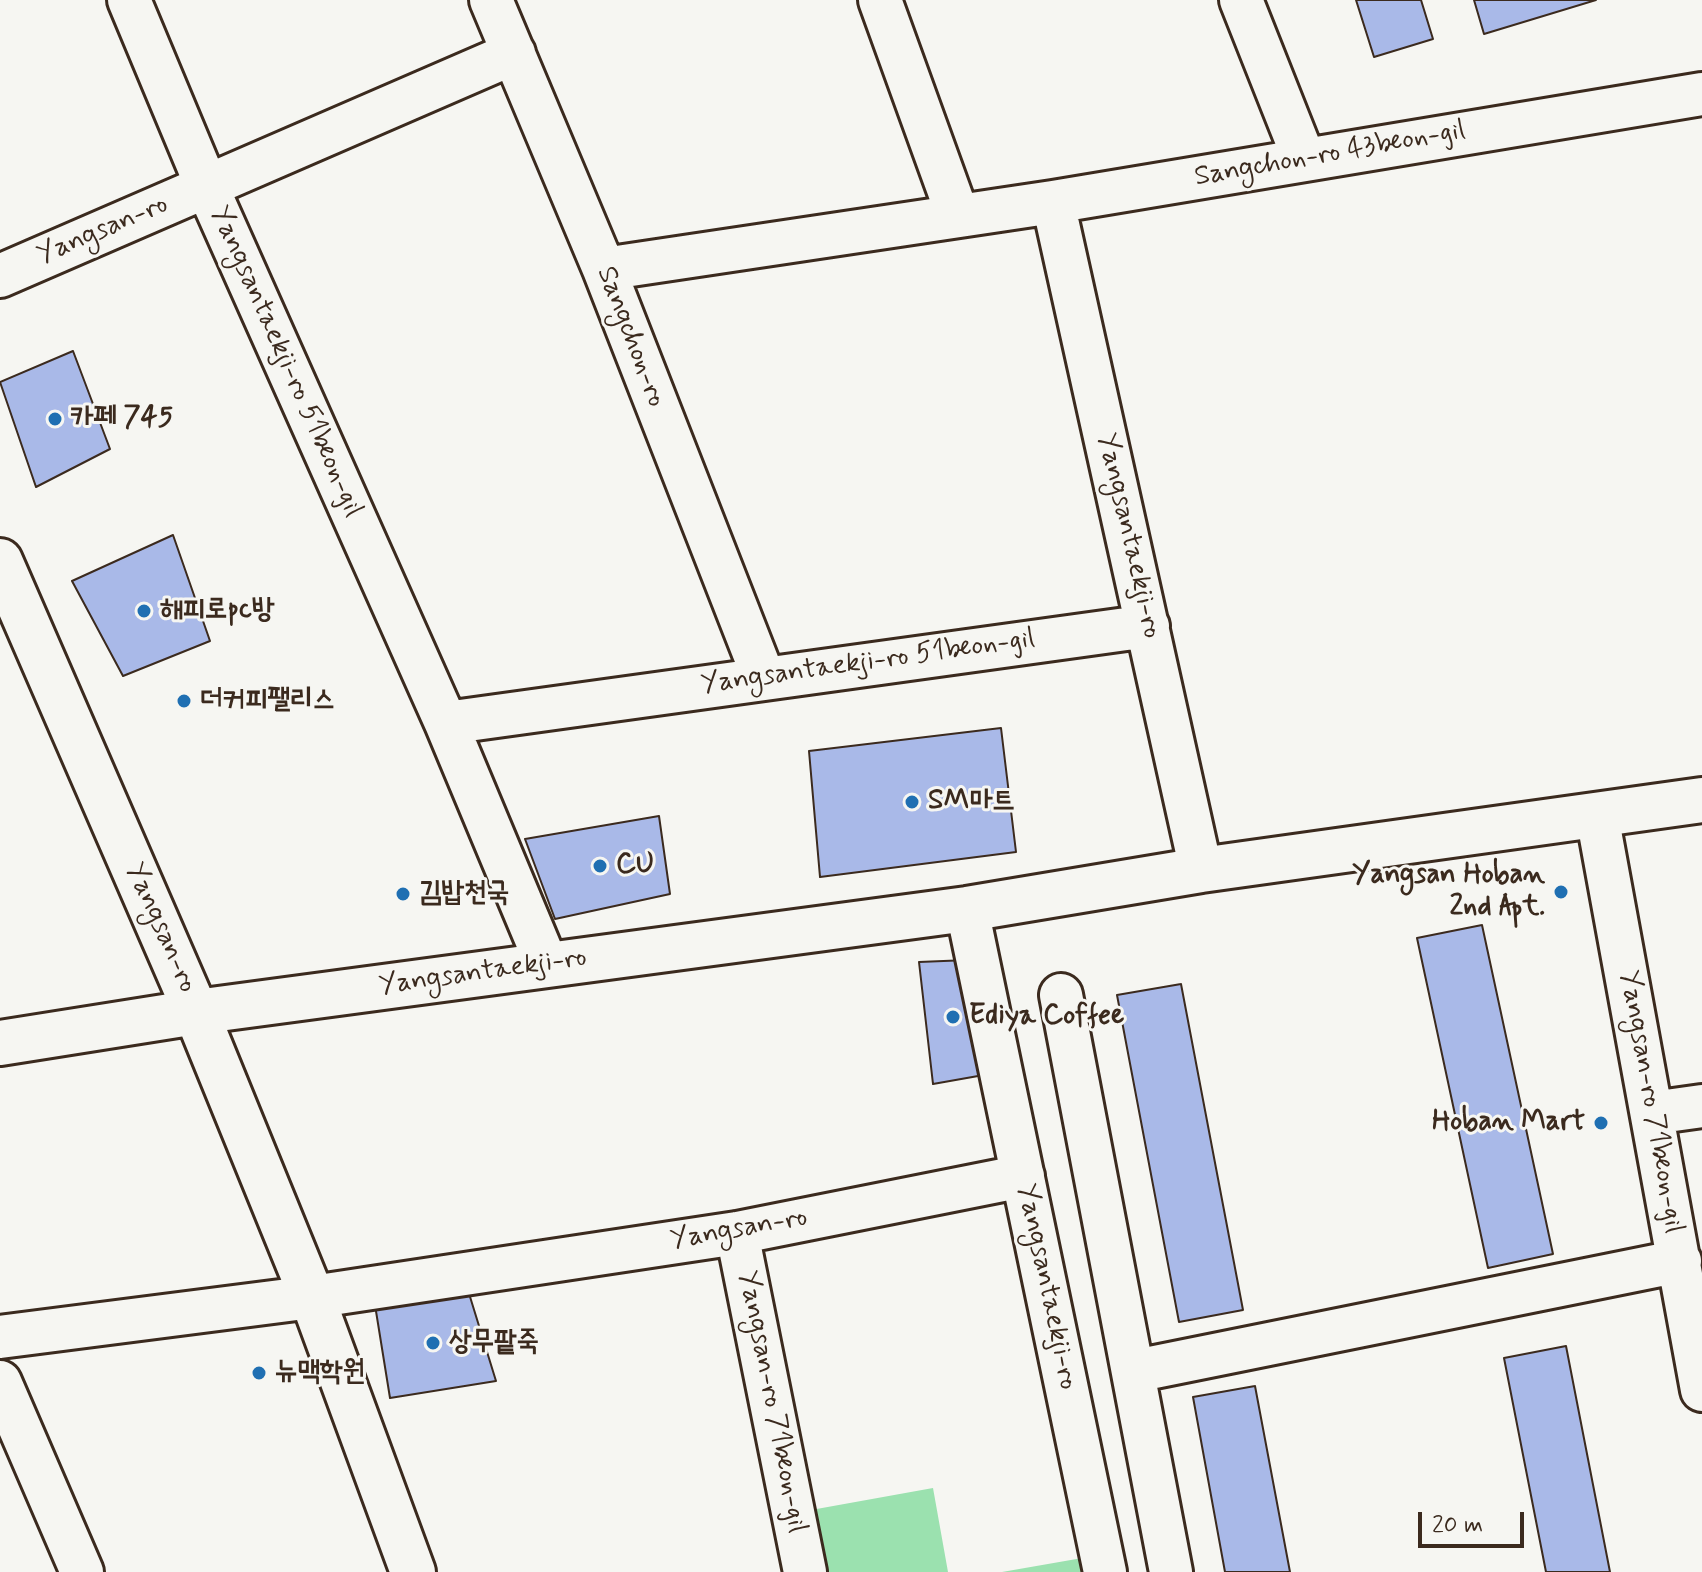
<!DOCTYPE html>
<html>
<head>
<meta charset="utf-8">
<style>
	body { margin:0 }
	#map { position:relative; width:1702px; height:1572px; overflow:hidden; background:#f6f6f2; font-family:Mynerve,sans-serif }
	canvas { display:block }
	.scale { position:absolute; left:1418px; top:1512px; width:106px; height:36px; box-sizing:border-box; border:4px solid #3b2a1e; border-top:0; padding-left:10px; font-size:24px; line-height:28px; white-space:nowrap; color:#3b2a1e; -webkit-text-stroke:6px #f6f6f2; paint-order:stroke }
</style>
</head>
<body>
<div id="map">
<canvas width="1702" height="1572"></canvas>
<div class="scale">20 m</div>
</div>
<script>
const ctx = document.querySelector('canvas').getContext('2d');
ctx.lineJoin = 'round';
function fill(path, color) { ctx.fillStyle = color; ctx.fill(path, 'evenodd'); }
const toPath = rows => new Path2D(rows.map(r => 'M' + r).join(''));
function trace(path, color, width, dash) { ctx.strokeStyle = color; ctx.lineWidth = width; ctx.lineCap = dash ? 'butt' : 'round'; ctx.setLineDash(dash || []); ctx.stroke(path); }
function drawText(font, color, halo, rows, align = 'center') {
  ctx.font = font + ' Mynerve,"Poor Story",sans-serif'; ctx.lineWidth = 6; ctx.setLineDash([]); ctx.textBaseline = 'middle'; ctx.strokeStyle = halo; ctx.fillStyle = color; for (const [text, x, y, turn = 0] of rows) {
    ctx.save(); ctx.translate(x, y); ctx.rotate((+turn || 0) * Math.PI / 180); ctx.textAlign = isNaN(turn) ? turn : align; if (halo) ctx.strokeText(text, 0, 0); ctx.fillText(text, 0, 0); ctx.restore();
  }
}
const green = toPath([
	[933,1488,948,1572,823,1572,811,1510],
	[1088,1557,1091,1572,1002,1572]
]);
const building = toPath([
	[1356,0,1421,0,1433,39,1374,57,1356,0],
	[1474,0,1596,0,1484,34,1474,0],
	[73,351,110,449,36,487,0,382,73,351],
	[173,535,210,641,123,676,72,581,173,535],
	[1001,728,1016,852,820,877,809,751,1001,728],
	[659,816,670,894,555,919,525,839,659,816],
	[1482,925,1553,1254,1488,1268,1417,938,1482,925],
	[968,960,995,1073,933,1084,919,962,968,960],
	[1181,984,1243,1310,1179,1322,1117,995,1181,984],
	[463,1274,496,1381,390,1398,375,1305,463,1274],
	[1566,1346,1610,1572,1546,1572,1504,1358,1566,1346],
	[1255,1386,1290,1572,1225,1572,1193,1397,1255,1386]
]);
const minor = toPath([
	[129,0,207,187,446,723,547,965],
	[491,0,604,269,763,676],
	[880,0,958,216],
	[1241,0,1304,159],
	[1053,202,1201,870],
	[604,269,1053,202,1702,94],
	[0,276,514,53],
	[446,723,1148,626],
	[1597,815,1702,1390],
	[967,909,1105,1572],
	[1061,995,1171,1572],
	[1652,1113,1702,1106],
	[737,1233,805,1572],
	[0,1337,312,1297,737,1233,1023,1176],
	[1135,1371,1680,1261],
	[0,1382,82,1572]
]);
const tertiary = toPath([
	[0,561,196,1012,312,1297,413,1572],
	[0,1043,196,1012,967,909,1201,870,1702,800]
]);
const markers = [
	[55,419,8,"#1f6fb2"],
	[144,611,8,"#1f6fb2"],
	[184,701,8,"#1f6fb2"],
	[912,802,8,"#1f6fb2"],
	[600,866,8,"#1f6fb2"],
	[1561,892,8,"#1f6fb2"],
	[403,894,8,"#1f6fb2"],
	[953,1017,8,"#1f6fb2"],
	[1601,1123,8,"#1f6fb2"],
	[433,1343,8,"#1f6fb2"],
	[259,1373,8,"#1f6fb2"]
];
const streetNames = [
	["Sangchon-ro 43beon-gil",1330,155,-10],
	["Yangsan-ro",103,231,-23],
	["Sangchon-ro",630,337,69],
	["Yangsantaekji-ro 51beon-gil",285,362,66],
	["Yangsantaekji-ro",1128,536,77],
	["Yangsantaekji-ro 51beon-gil",868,663,-8],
	["Yangsan-ro",160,928,66],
	["Yangsantaekji-ro",483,973,-8],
	["Yangsan-ro 71beon-gil",1650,1102,80],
	["Yangsan-ro",739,1230,-10],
	["Yangsantaekji-ro",1046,1287,78],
	["Yangsan-ro 71beon-gil",771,1402,79]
];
const poiNames = [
	["카페 745",71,419],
	["해피로pc방",160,611],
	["더커피팰리스",200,701],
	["SM마트",928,802],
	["CU",616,866],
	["Yangsan Hoban",1545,876,"right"],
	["2nd Apt.",1545,908,"right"],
	["김밥천국",419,894],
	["Ediya Coffee",969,1017],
	["Hoban Mart",1585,1123,"right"],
	["상무팥죽",449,1343],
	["뉴맥학원",275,1373]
];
fill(green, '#9be1af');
fill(building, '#a9b9e8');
trace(building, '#3b2a1e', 2);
trace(minor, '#3b2a1e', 48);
trace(tertiary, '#3b2a1e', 50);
trace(minor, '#f6f6f2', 42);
trace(tertiary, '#f6f6f2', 44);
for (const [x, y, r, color] of markers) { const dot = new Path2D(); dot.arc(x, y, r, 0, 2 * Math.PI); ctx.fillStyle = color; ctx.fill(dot); trace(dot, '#f6f6f2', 3); }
drawText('28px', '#3b2a1e', '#f6f6f2', streetNames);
drawText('bold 28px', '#3b2a1e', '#f6f6f2', poiNames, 'left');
</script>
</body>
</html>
